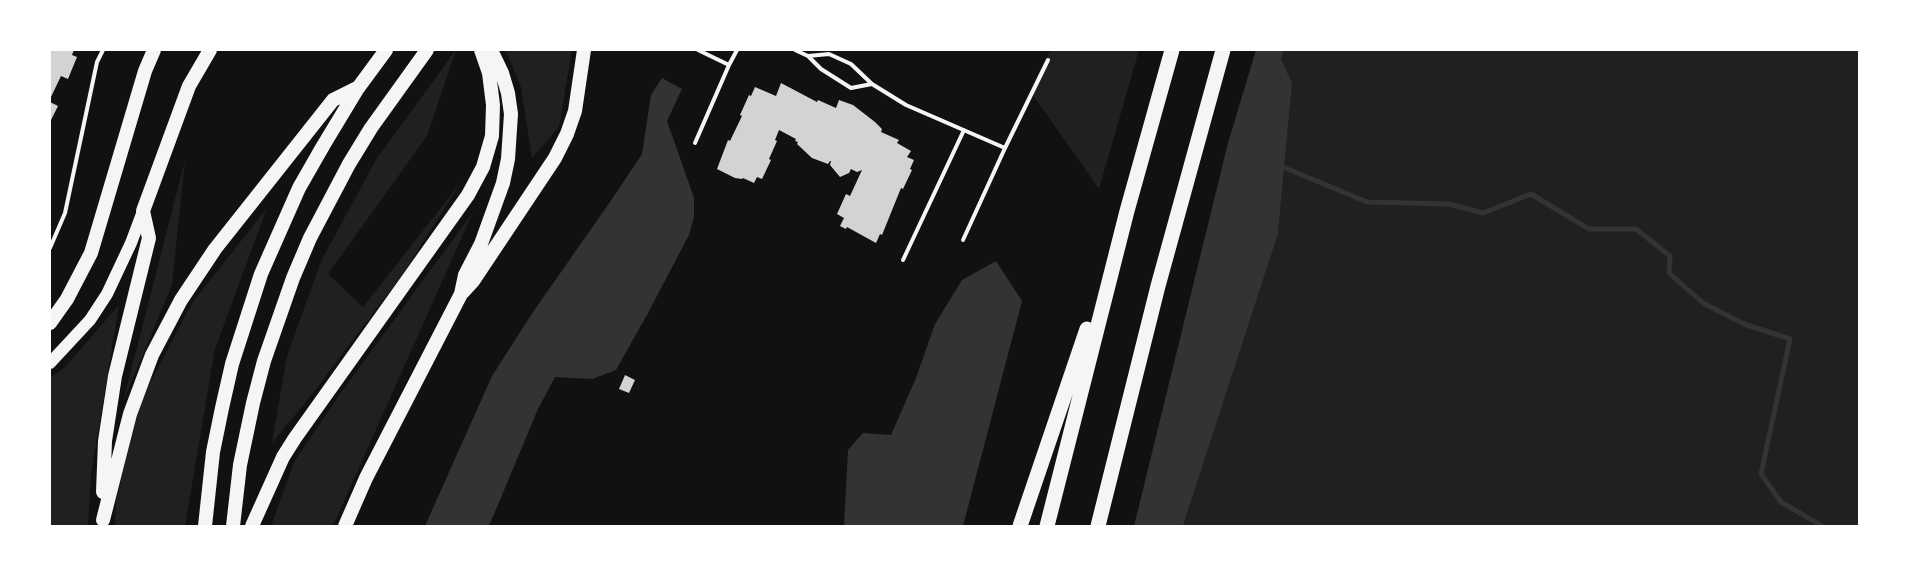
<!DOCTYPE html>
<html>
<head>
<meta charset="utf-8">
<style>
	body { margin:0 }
	#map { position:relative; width:1909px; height:576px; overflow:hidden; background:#111; font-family:Arial,sans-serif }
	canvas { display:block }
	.frame { position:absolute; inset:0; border:51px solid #fff; pointer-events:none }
</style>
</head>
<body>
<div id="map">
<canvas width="1909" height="576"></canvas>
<div class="frame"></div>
</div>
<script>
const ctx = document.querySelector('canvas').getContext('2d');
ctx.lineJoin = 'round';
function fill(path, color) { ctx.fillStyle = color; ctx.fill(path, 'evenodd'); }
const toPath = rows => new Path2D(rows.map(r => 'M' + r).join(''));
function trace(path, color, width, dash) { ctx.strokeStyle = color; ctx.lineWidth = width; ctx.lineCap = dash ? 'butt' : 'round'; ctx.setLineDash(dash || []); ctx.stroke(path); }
const green = toPath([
	[456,50,427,136,328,274,363,307,462,181,402,275,313,393,272,443,287,356,321,261,377,158],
	[504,50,572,50,559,127,532,158,521,87,508,56],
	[1050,50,1139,50,1099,189,1033,95],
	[1277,50,1859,50,1859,526,1183,526,1278,234,1292,83],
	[185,160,172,285,123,402],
	[267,208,215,349,185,526,115,526,116,502,139,404,192,303],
	[473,212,333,526,271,526,294,462,340,394],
	[119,305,91,474,88,526,50,526,50,378,64,368]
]);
const water = toPath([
	[1256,50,1277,50,1292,83,1278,234,1183,526,1134,526,1228,143],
	[662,78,682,89,667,121,694,198,694,217,689,235,648,313,616,370,592,379,555,377,538,409,489,526,425,526,492,376,533,312,610,202,642,154,651,95],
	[996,261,1022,301,963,526,844,526,848,450,863,433,891,435,916,378,935,324,962,280]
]);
const stream = toPath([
	[1278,62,1281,50],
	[1278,165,1367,202,1449,204,1483,213,1531,194,1589,229,1636,229,1670,256,1669,273,1703,303,1744,324,1790,339,1761,474,1781,502,1822,526]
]);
const building = toPath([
	[50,50,74,50,72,55,77,57,68,79,61,76,50,99],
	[781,83,817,102,818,100,836,108,839,100,853,105,875,122,882,129,881,132,899,140,897,143,911,151,907,157,914,160,910,169,912,170,903,189,901,188,882,235,880,234,876,243,847,227,846,229,840,226,844,218,837,214,846,194,850,196,862,170,857,172,851,169,849,173,840,177,830,165,831,161,830,161,828,164,812,158,797,144,798,142,795,141,796,139,779,130,775,140,777,141,769,159,771,160,762,179,757,177,754,183,743,178,742,179,735,178,717,169,728,140,730,141,742,116,740,115,749,95,751,96,755,87,776,96],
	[50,102,58,106,50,122],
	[625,375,635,380,629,393,619,389]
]);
const service = toPath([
	[795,50,808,56,829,54,851,64,872,84,906,105,1005,148,1048,60],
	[808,56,821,69,851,88,872,84],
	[729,65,737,50],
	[695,143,729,65,698,50],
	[963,240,1005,148],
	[50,248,65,213,97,62,103,50],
	[903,260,964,130]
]);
const primary = toPath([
	[50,363,90,320,107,294,131,243,143,211]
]);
const trunk = toPath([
	[463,292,473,281,555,158,567,134,575,111,584,50],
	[50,323,67,299,91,253,145,71,154,50],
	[103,492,105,441,115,376,149,238,143,211,189,86,210,50],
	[103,520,130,414,152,355,181,300,215,249,333,100,357,88],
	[205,526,213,452,222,408,232,364,261,274,299,188,323,146,358,88,386,50],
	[233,526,240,465,253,403,264,361,293,278,310,238,349,164,371,128,427,50],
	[252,526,283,457,295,438,468,195,483,167,492,136,493,105,489,73,481,50],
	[345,526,366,478,461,294,465,275,481,244,503,183,508,159,511,114,508,93,502,73,491,50]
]);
const motorway = toPath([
	[1020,526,1087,329],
	[1047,526,1127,211,1172,50],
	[1098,526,1158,286,1223,50]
]);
fill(green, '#202020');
fill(water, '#333');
trace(stream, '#333', 5);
fill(building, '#d3d3d3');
trace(service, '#f5f5f5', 4);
trace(primary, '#f5f5f5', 12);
trace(trunk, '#f5f5f5', 14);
trace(motorway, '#f5f5f5', 15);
</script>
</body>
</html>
